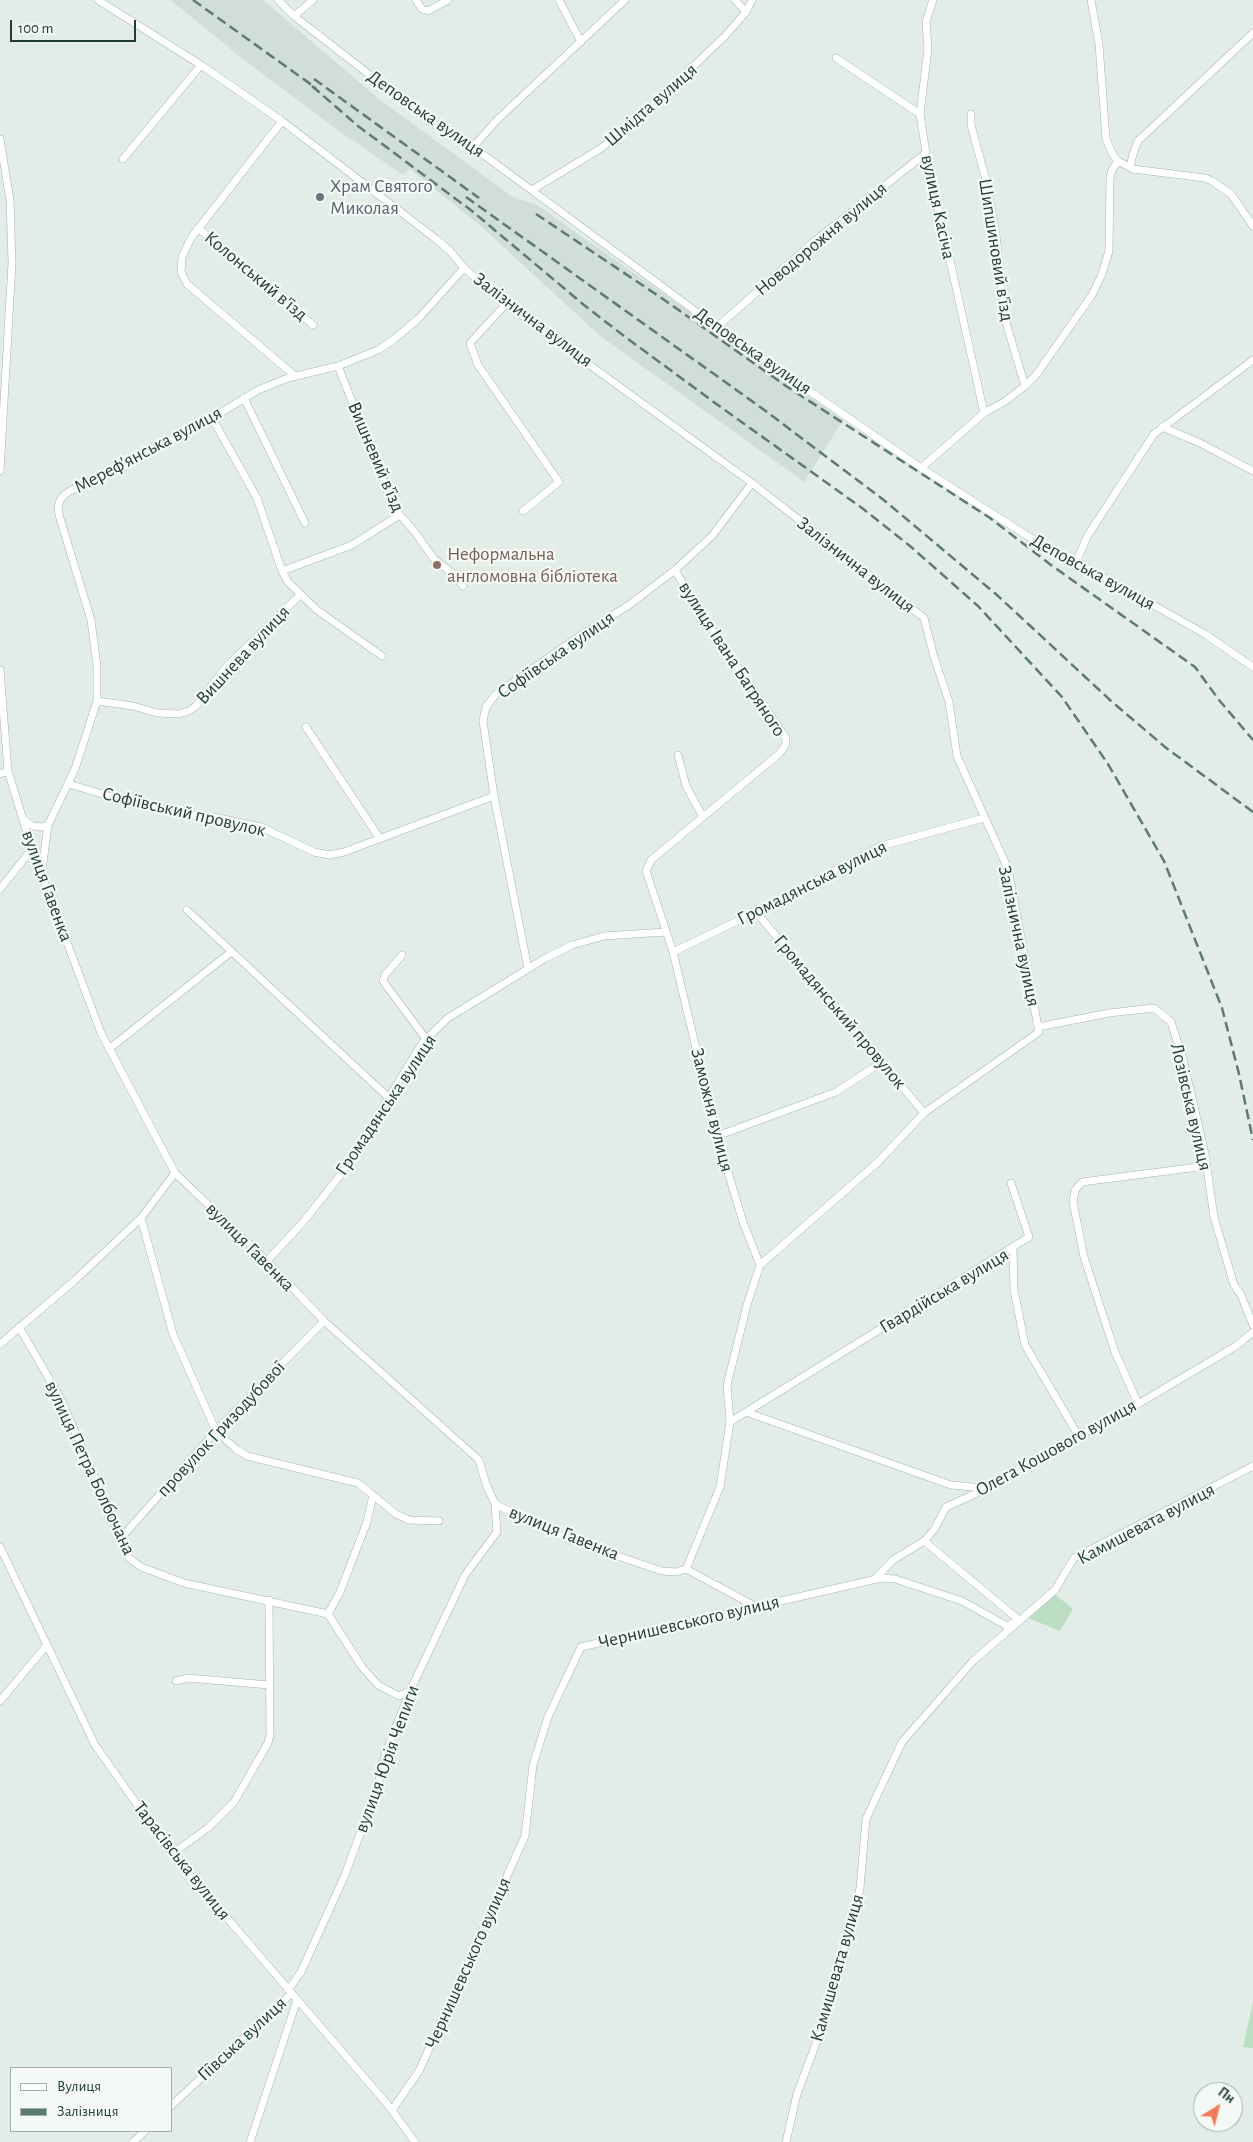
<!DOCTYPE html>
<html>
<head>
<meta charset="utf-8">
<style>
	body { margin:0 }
	#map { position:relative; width:1253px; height:2142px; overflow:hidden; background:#e3ede8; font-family:"Alegreya Sans",sans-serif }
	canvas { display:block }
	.legend { position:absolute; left:10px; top:2067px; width:162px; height:65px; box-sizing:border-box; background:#f4f9f6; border:1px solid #a0afa9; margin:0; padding:6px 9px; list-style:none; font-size:15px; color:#223f36 }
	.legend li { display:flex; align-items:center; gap:10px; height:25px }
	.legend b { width:25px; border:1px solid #a0afa9 }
	.north { position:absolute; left:1193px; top:2082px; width:50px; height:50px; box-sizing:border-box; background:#f4f9f6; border:1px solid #a0afa9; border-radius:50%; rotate:36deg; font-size:14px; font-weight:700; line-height:20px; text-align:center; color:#223f36 }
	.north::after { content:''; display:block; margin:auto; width:18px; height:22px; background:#f4795a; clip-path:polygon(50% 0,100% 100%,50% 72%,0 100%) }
	.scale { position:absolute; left:10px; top:20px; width:126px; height:22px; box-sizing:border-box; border:2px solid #223f36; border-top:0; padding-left:6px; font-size:15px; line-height:18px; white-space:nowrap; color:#223f36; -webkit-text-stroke:4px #f4f9f6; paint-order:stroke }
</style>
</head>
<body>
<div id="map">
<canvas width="1253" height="2142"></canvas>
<ul class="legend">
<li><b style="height:6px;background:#fff"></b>Вулиця</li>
<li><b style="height:6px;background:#5d7a71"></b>Залізниця</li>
</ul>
<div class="north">Пн</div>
<div class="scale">100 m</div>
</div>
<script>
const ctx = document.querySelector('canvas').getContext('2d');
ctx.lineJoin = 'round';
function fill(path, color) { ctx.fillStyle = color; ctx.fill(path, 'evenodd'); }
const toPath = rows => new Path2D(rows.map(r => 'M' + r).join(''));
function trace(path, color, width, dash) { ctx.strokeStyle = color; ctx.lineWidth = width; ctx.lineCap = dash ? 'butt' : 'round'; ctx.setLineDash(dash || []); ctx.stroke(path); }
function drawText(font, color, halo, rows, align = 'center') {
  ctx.font = font + ' "Alegreya Sans",sans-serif'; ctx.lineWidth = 4.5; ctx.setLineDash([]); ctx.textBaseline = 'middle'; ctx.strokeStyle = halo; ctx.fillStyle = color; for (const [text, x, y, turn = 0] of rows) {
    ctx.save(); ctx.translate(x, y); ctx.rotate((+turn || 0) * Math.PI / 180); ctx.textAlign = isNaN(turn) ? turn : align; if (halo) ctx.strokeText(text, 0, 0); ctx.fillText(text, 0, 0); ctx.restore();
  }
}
const built = toPath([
	[171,0,263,0,379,99,513,197,537,205,843,420,804,482,600,336,482,227,410,169,403,175,342,133,240,57]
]);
const green = toPath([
	[1055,1594,1073,1609,1060,1631,1028,1618],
	[1253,2002,1253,2048,1243,2047]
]);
const street = toPath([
	[98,0,201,65,282,121,436,239,450,251,464,268,506,304,752,483,924,618,934,657,949,702,957,756,1008,869,1039,1032,924,1113,878,1162,760,1265],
	[278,0,294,16,429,121,473,147,717,327,921,468,1048,549,1076,562,1205,634,1253,667],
	[416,0,422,9,428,11,448,0],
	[559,0,581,42],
	[735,0,746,12],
	[933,0,926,22,928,49,920,114,926,153,984,413],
	[1091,0,1099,44,1106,139,1113,155,1118,161,1133,169,1205,178,1212,181,1231,194,1253,226],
	[294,16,313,0],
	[836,58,920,114],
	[971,114,971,125,986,180,996,234,1004,316,1025,386],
	[282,121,191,238,182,257,181,272,187,284,295,376],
	[0,139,10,200,12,263,0,471],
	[473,147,497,120,625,0],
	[123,159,201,65],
	[1130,167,1133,154,1138,141,1253,33],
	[532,190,600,149,635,122,725,36,746,12,752,0],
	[198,228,313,325],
	[506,304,470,343,478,365,559,482,523,511],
	[717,327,816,240,926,153],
	[338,366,394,508,414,531,434,559,452,573,463,586],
	[244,398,305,523],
	[212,418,257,498,282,571,288,582,317,610,382,656],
	[1162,427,1200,443,1253,471],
	[921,468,984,413,1004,402,1025,386,1036,375,1092,295,1102,274,1109,251,1110,178,1112,170,1118,161],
	[1076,562,1088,535,1154,434,1253,360],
	[675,570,698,609,786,738,786,744,779,754,651,860,646,871,673,952,717,1136,743,1222,760,1265],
	[282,571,352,545,398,516],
	[0,670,8,771,32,849,101,1033,175,1173,267,1261,324,1321,479,1460,486,1484,495,1504,570,1540,662,1571,676,1572,686,1569,755,1606],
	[97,701,133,706,157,713,179,714,189,711,196,706,227,666,300,595],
	[306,727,380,839],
	[678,755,686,786,703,817],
	[0,774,8,771],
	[69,784,122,800,201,817,214,817,261,827,314,852,329,855,344,852,494,796],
	[24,820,33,826,42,827,48,825],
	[42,870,48,825,75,769,97,701,97,666,91,620,59,515,58,508,60,500,65,494,72,490,113,472,212,418,258,390,288,378,338,366,378,350,393,340,418,319,464,268],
	[0,889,32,849],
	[187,910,389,1098],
	[756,912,924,1113],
	[673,952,756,912,881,846,984,818],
	[402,955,385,975,383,981,426,1039],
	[528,969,494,796,483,721,486,707,496,694,578,637,629,605,675,570,712,536,752,483],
	[1038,1027,1109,1013,1154,1008,1171,1022,1183,1059,1205,1154,1214,1217,1234,1285,1241,1295,1253,1325],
	[109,1049,231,952],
	[717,1136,836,1092,882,1062],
	[141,1218,173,1334,216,1431,236,1449,247,1456,358,1483,396,1514,409,1520,439,1521],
	[1013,1247,1014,1290,1025,1345,1078,1435],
	[267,1261,304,1221,342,1173,423,1042,448,1018,544,959,572,945,604,936,666,932],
	[19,1327,62,1401,129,1558,141,1567,184,1583,328,1614,362,1667,378,1685,399,1696,410,1691],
	[0,1344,74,1281,141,1218,175,1173],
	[1138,1404,1115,1352,1084,1257,1073,1202,1075,1190,1082,1182,1206,1166],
	[746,1412,951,1485,983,1488],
	[730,1422,1029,1237,1011,1183],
	[121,1538,216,1431,324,1321],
	[0,1547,95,1745,172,1854,388,2105,415,2142],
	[686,1569,720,1487,730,1422,727,1385,747,1305,760,1265],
	[875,1579,893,1560,924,1541,934,1530,946,1507,995,1485,1029,1462,1138,1404,1236,1346,1253,1332],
	[328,1614,340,1592,367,1522,373,1495],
	[176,1681,188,1678,269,1685],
	[0,1701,46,1646],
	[172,1854,209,1827,234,1802,268,1743,270,1735,269,1600],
	[288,1990,301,1972,345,1875,377,1787,386,1752,410,1691,465,1575,497,1532,495,1504],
	[171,2106,291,1994],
	[392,2110,419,2071,525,1836,533,1765,548,1717,581,1647,881,1578,895,1579,962,1601,1007,1626,1019,1620,924,1541],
	[133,2142,145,2131],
	[250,2142,297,2000],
	[786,2142,797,2094,823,2025,853,1921,860,1888,866,1819,902,1742,973,1661,1055,1590,1074,1558,1253,1466]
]);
const rail = toPath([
	[193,0,316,88],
	[314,79,479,198],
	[312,86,358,126,472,211,584,305,624,336,722,408,862,508,910,546,978,606,1062,697,1108,764,1164,861,1222,1008,1239,1074,1253,1140],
	[466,197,763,409,885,501,997,595,1110,700,1165,747,1253,812],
	[536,214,663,299,786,386,990,518,1051,565,1195,667,1219,700,1253,740]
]);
const markers = [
	[320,197,5,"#6b7280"],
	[437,565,5,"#8d6e63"]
];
const streetNames = [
	["Шмідта вулиця",651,105,-41],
	["Деповська вулиця",426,114,35],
	["вулиця Касіча",938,207,78],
	["Новодорожня вулиця",821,239,-40],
	["Шипшиновий в'їзд",996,250,81],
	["Колонський в'їзд",256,276,40],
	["Залізнична вулиця",533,320,37],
	["Деповська вулиця",753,351,35],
	["Мереф'янська вулиця",148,450,-28],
	["Вишневий в’їзд",376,457,67],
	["Залізнична вулиця",856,565,38],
	["Деповська вулиця",1093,572,29],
	["Вишнева вулиця",243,655,-47],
	["Софіївська вулиця",556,655,-35],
	["вулиця Івана Багряного",732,659,57],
	["Софіївський провулок",184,812,13],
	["Громадянська вулиця",812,883,-27],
	["вулиця Гавенка",47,886,70],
	["Залізнична вулиця",1019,936,78],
	["Громадянський провулок",840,1012,50],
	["Громадянська вулиця",386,1105,-56],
	["Лозівська вулиця",1191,1107,77],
	["Заможня вулиця",712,1110,76],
	["вулиця Гавенка",250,1247,45],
	["Гвардійська вулиця",944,1291,-31],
	["провулок Гризодубової",221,1429,-47],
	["Олега Кошового вулиця",1056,1448,-29],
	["вулиця Петра Болбочана",90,1468,65],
	["Камишевата вулиця",1146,1524,-28],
	["вулиця Гавенка",564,1533,22],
	["Чернишевського вулиця",689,1622,-13],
	["вулиця Юрія Чепиги",387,1759,-70],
	["Тарасівська вулиця",182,1861,52],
	["Чернишевського вулиця",468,1963,-66],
	["Камишевата вулиця",837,1968,-74],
	["Гіївська вулиця",242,2039,-43]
];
const worshipNames = [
	["Храм Святого",330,186],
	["Миколая",330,208]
];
const educationNames = [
	["Неформальна",447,554],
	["англомовна бібліотека",447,576]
];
fill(built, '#d1ddd7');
fill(green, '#bcdfc4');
trace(street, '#a5b5af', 8);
trace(street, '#fff', 7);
trace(rail, '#5d7a71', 2.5, [10, 5]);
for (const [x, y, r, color] of markers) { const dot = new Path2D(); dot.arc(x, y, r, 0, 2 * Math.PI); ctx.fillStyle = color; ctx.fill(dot); trace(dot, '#f4f9f6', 2); }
drawText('19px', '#223f36', '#f4f9f6', streetNames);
drawText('19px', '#5b616d', '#f4f9f6', worshipNames, 'left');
drawText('19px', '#785e54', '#f4f9f6', educationNames, 'left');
</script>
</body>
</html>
